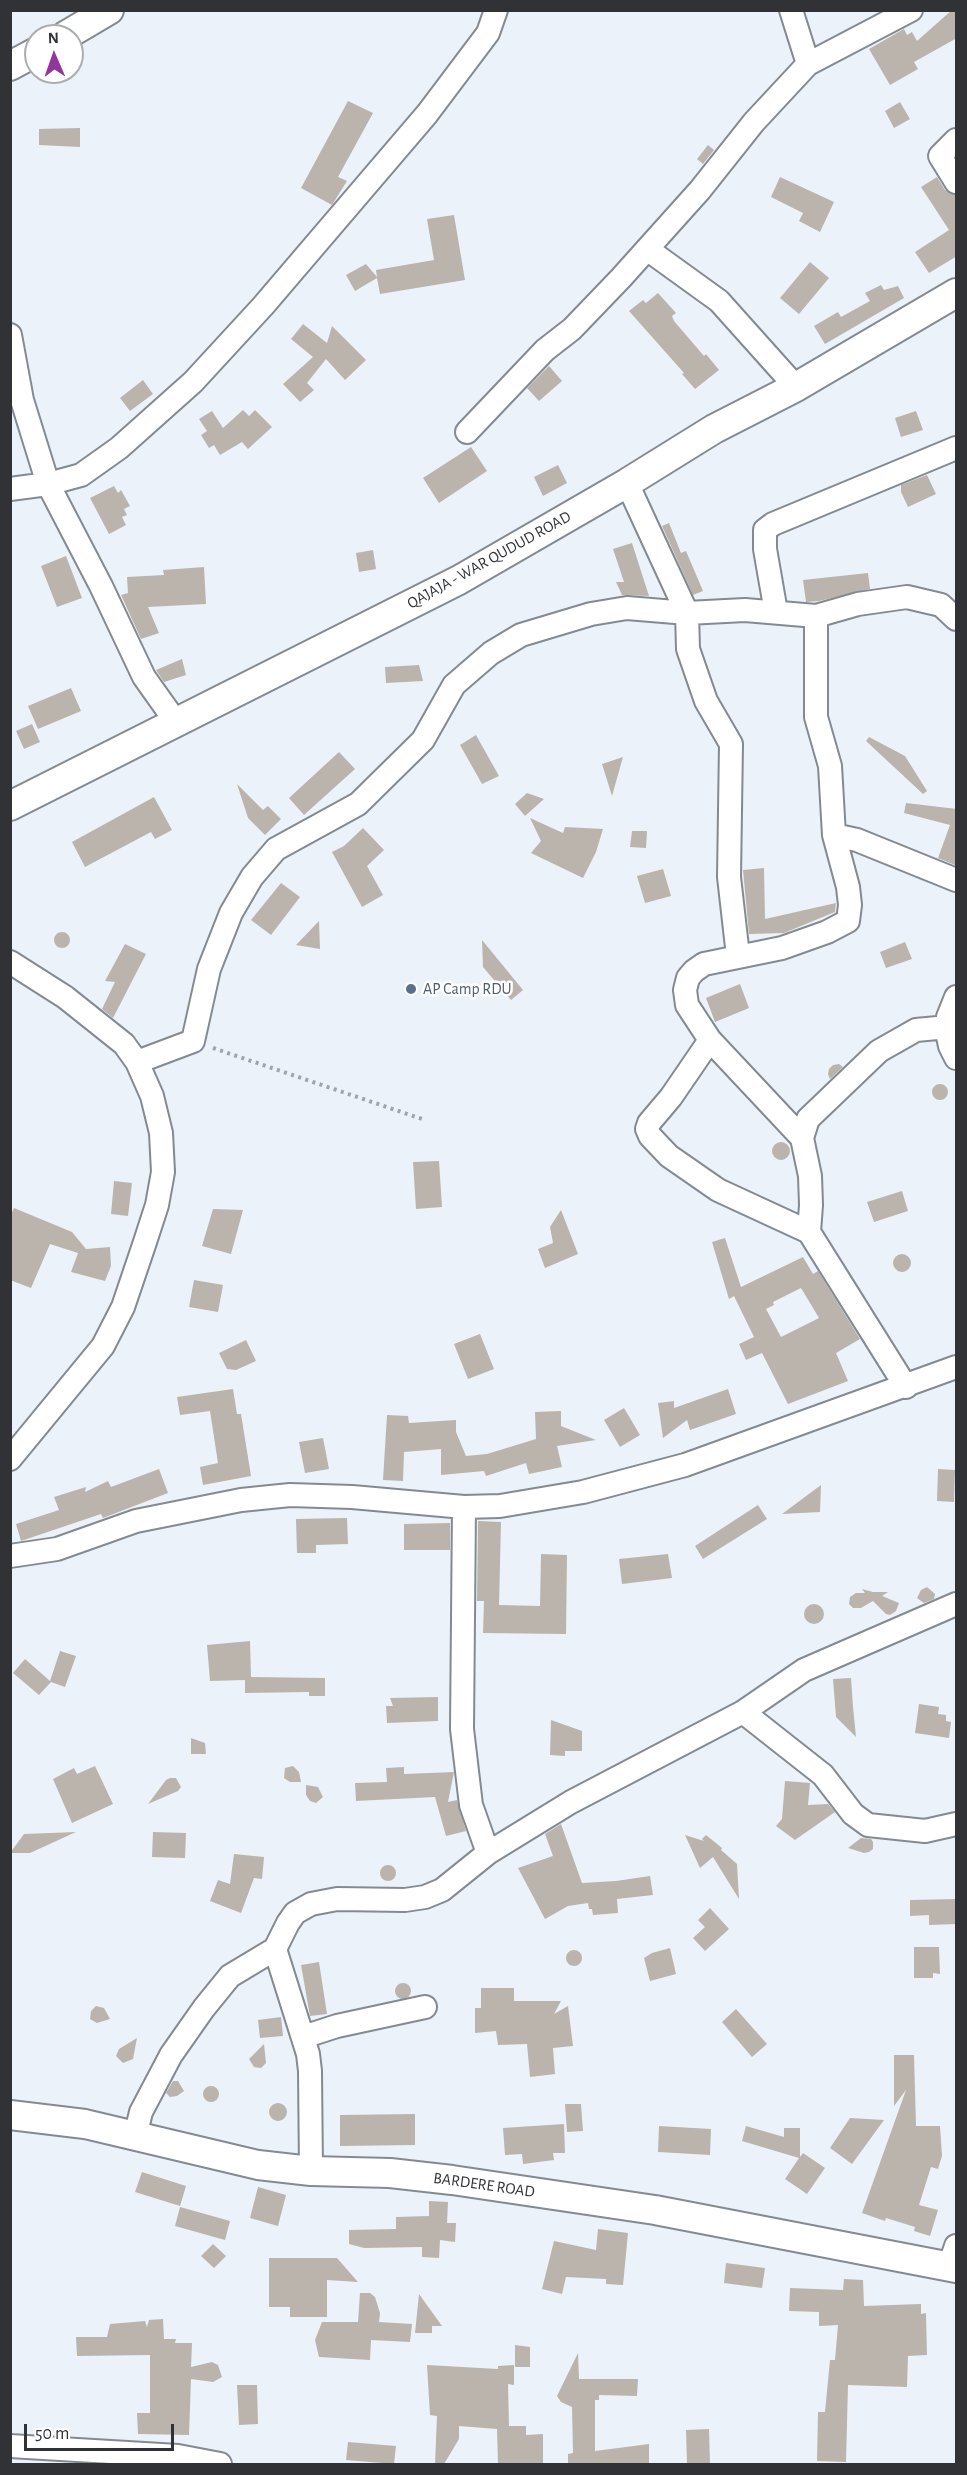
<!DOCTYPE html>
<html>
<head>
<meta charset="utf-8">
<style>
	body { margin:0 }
	#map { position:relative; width:967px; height:2475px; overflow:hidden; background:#ecf2fa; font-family:"Alegreya Sans",sans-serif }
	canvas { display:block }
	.frame { position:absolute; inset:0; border:12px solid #303235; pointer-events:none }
	.north { position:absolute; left:24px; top:24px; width:60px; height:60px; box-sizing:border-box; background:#fff; border:2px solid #acadae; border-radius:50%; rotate:358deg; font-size:16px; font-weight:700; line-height:24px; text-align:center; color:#303235 }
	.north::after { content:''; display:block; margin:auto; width:21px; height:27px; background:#92359f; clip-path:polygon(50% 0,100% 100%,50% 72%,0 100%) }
	.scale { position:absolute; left:24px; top:2424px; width:150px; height:27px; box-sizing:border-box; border:3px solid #303235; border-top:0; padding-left:8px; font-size:18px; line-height:21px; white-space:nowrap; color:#303235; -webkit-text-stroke:4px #fff; paint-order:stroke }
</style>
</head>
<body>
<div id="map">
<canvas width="967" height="2475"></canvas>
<div class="frame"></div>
<div class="north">N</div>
<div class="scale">50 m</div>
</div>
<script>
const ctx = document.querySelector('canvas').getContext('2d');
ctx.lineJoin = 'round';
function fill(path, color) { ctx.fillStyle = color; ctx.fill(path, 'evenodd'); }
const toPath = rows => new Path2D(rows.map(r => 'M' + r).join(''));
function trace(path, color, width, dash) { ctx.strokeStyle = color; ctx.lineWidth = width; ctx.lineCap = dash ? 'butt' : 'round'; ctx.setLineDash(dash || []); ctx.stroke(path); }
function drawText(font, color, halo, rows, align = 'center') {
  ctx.font = font + ' "Alegreya Sans",sans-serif'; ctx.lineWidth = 5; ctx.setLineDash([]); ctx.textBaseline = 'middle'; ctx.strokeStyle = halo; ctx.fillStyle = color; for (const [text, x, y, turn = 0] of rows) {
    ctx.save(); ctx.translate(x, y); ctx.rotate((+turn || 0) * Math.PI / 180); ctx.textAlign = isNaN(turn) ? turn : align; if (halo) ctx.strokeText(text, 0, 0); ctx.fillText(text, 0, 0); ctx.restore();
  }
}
const building = toPath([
	[952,10,957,10,957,38,914,62,918,69,890,85,869,49,904,29,907,35,912,32,917,41],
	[348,101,373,113,338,177,347,181,332,205,301,188],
	[900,102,910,119,894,128,885,111],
	[80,128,80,147,39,145,39,129],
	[708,145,714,150,703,164,697,159],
	[780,177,834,202,820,232,799,221,803,213,771,197],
	[937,177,945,190,957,195,957,256,929,273,915,252,949,230,921,187],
	[454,215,465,280,380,294,377,278,355,291,346,275,366,264,377,277,376,270,434,260,427,219],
	[810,262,829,278,799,314,780,298],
	[881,285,884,290,898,286,904,298,825,344,814,326,838,312,841,317,870,301,865,293],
	[658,293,676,313,672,316,674,321,704,356,706,354,719,370,695,389,682,374,684,373,629,311,643,300,646,303],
	[303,324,327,343,332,326,366,360,345,380,326,359,307,383,314,390,300,402,283,384,313,357,291,339],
	[549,366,562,381,539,401,527,388],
	[143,380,153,394,130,411,120,398],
	[243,410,249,416,255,410,272,427,248,449,242,442,220,455,214,445,209,448,201,435,207,431,199,419,212,411,223,428],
	[916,411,923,430,901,437,895,418],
	[471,447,487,471,439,503,423,478],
	[558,465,567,483,543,496,534,477],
	[927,475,936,494,908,507,901,492,901,485],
	[114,486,118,493,121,490,130,506,124,509,127,515,122,517,126,525,109,534,90,498],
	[669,523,681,553,686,551,703,591,693,595,662,526],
	[632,543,649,596,622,595,616,582,624,582,613,549],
	[373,550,376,569,359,572,356,553],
	[66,556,82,598,57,607,41,566],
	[204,567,206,604,148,607,159,633,141,639,121,595,128,593,127,577,164,575,163,570],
	[868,573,870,589,819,601,806,602,803,580],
	[182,659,186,675,164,682,156,670],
	[419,665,423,681,386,683,385,667],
	[71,688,81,711,38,729,28,706],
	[32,724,40,742,24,749,16,731],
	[476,735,499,776,482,784,460,745],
	[869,737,905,756,927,791,923,794,866,741],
	[339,752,355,769,304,815,289,798],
	[623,757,612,796,602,764],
	[237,784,263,810,268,806,281,819,265,835,248,818],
	[527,793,544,799,525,816,515,804],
	[154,797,172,830,155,839,151,832,85,867,72,842],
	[906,803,957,809,955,865,938,858,950,825,904,813],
	[530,818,563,833,565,827,603,829,596,852,583,878,531,853,541,841],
	[363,828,384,850,367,866,383,895,362,907,332,852,344,846],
	[632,831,647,831,646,848,630,847],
	[764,868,765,919,836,903,835,912,784,933,749,934,743,870],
	[663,869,671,896,645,903,637,876],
	[281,883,300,897,271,935,251,920],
	[319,921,320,949,296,945],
	'54 940a8 8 0 1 1 16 0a8 8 0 1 1-16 0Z',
	[482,940,523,990,511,1000,483,967],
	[905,942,912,959,886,968,880,952],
	[125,944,146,954,113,1018,102,1009,115,982,105,981],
	[740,984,749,1008,715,1022,706,998],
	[839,1064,843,1067,830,1079,828,1074,829,1069,833,1065],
	'932 1092a8 8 0 1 1 16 0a8 8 0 1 1-16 0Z',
	'772 1151a9 9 0 1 1 18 0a9 9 0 1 1-18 0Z',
	[439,1161,442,1207,416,1209,413,1162],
	[114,1181,132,1183,128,1216,111,1214],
	[902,1191,908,1211,874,1222,867,1202],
	[14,1208,72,1232,86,1249,110,1247,111,1266,105,1281,71,1272,78,1253,50,1244,31,1288,10,1280,10,1217],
	[213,1209,243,1210,231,1254,202,1246],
	[561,1210,578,1254,545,1268,538,1249,553,1243,550,1227],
	[725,1238,741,1287,803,1257,813,1274,818,1271,860,1339,836,1353,848,1381,788,1404,762,1353,746,1360,739,1344,754,1337,734,1296,729,1299,712,1242],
	[801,1288,819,1318,781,1337,766,1309,774,1305,773,1302],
	'893 1263a9 9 0 1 1 18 0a9 9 0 1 1-18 0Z',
	[194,1280,223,1285,218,1312,189,1307],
	[480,1334,494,1369,468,1379,454,1344],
	[246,1340,256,1361,236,1370,227,1369,219,1353],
	[233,1389,237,1414,241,1414,251,1476,203,1485,200,1467,218,1463,210,1411,180,1415,177,1397],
	[728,1389,736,1414,690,1430,687,1420,663,1438,658,1403,674,1401,674,1408],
	[624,1408,640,1435,620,1447,604,1420],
	[561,1411,561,1426,596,1440,557,1446,562,1467,529,1474,526,1463,486,1476,484,1471,441,1475,441,1449,404,1452,403,1481,383,1480,387,1415,408,1416,409,1423,456,1420,456,1432,466,1456,487,1454,536,1439,535,1412],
	[323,1438,329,1469,305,1473,299,1442],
	[159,1469,168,1493,103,1518,101,1514,21,1541,16,1524,59,1510,54,1497,86,1487,85,1492,108,1481,111,1487],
	[938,1469,955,1470,954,1502,937,1501],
	[821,1485,820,1512,782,1514],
	[758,1505,767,1519,703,1559,695,1546],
	[347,1518,348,1544,316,1545,316,1553,297,1553,296,1519],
	[478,1521,501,1522,499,1605,540,1606,541,1554,567,1555,566,1634,483,1633,484,1601,477,1601],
	[450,1523,450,1550,404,1550,404,1524],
	[668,1554,672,1578,622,1584,619,1559],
	[927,1587,935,1594,934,1599,924,1603,917,1598,921,1590],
	[862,1589,873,1592,888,1592,882,1596,899,1603,896,1611,890,1615,886,1614,873,1601,861,1608,853,1608,849,1604,850,1597,856,1593,865,1593],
	'804 1614a10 10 0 1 1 20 0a10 10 0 1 1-20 0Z',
	[250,1641,251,1677,325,1678,325,1696,309,1696,309,1692,245,1693,245,1680,210,1681,207,1645],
	[60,1651,76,1656,65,1687,51,1682,39,1695,13,1673,25,1659,50,1681],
	[851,1678,853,1707,856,1737,836,1717,833,1679],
	[438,1697,438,1721,387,1723,386,1706,393,1706,390,1698],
	[919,1704,939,1707,938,1714,946,1715,946,1721,951,1722,949,1738,915,1733],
	[551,1720,582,1731,582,1751,565,1751,565,1756,550,1755],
	[191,1738,205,1743,206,1754,191,1754],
	[95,1766,113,1804,72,1823,53,1779,74,1768,77,1774],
	[293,1766,299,1772,301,1782,290,1782,284,1778,285,1768],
	[404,1767,404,1774,454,1772,448,1802,457,1800,466,1831,446,1836,435,1797,356,1801,355,1783,387,1782,386,1768],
	[170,1778,176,1778,181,1787,178,1791,148,1804,166,1780],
	[785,1781,810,1783,808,1805,828,1804,835,1812,795,1840,776,1826,782,1819],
	[306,1785,318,1787,323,1797,316,1803,310,1801,306,1795],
	[561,1824,582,1883,616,1881,650,1876,653,1895,617,1899,618,1913,593,1915,592,1909,589,1909,588,1903,568,1906,545,1919,518,1868,553,1856,545,1834],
	[76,1832,30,1853,10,1853,24,1834],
	[153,1832,186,1833,185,1858,152,1857],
	[685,1835,704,1841,702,1839,706,1835,722,1848,721,1850,737,1864,739,1899,713,1857,700,1868],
	[861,1838,871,1839,873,1842,873,1849,869,1852,864,1853,848,1848],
	[234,1854,264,1857,262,1879,254,1878,241,1913,210,1901,218,1880,230,1884],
	'380 1873a8 8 0 1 1 16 0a8 8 0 1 1-16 0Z',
	[957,1899,957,1924,929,1925,929,1915,910,1916,910,1900],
	[710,1908,729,1929,705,1951,693,1938,705,1927,698,1920],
	[914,1947,939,1947,940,1974,933,1973,933,1978,914,1978],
	[670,1948,676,1974,650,1981,644,1958,652,1953],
	'566 1958a8 8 0 1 1 16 0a8 8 0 1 1-16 0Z',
	[319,1962,327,2014,310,2016,301,1965],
	'395 1991a8 8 0 1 1 16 0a8 8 0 1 1-16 0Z',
	[481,1988,514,1988,514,2001,561,2001,554,2014,568,2006,573,2046,553,2048,555,2074,530,2077,527,2044,498,2045,496,2031,475,2033,475,2008,481,2008],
	[96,2006,104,2008,110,2019,97,2023,90,2019,91,2011],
	[736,2009,767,2044,752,2057,722,2022],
	[281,2017,283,2036,260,2038,258,2020],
	[137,2038,133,2059,123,2063,116,2056,119,2049],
	[264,2044,266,2063,261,2068,254,2067,249,2059],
	[894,2055,914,2055,916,2126,940,2126,942,2156,938,2169,931,2167,919,2205,938,2210,930,2236,914,2231,915,2227,886,2218,885,2221,862,2213,906,2090,894,2106],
	[173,2081,178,2081,184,2091,177,2096,170,2097,166,2093],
	'203 2094a8 8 0 1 1 16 0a8 8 0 1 1-16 0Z',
	'269 2112a9 9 0 1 1 18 0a9 9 0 1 1-18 0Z',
	[565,2104,581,2104,583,2131,567,2132],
	[415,2114,415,2145,340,2146,340,2115],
	[850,2118,884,2120,852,2164,830,2148],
	[564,2124,565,2153,553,2153,554,2160,523,2164,522,2154,505,2155,503,2128],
	[659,2126,711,2129,710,2155,658,2152],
	[746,2126,784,2137,784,2128,800,2128,800,2157,803,2153,825,2168,807,2194,785,2179,799,2158,742,2141],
	[142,2172,186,2186,180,2206,135,2192],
	[258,2187,286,2195,278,2226,250,2218],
	[429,2201,448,2202,447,2223,456,2223,455,2242,440,2240,439,2258,422,2257,422,2247,364,2248,349,2244,349,2230,396,2229,396,2217,429,2216],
	[180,2207,230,2221,225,2240,175,2226],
	[598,2229,628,2233,623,2285,606,2284,606,2279,566,2277,562,2294,542,2289,554,2241,596,2250],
	[213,2244,226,2256,214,2268,201,2256],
	[269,2258,337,2258,358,2282,327,2280,327,2317,290,2317,290,2307,269,2307],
	[726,2263,765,2268,762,2288,724,2283],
	[844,2279,863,2280,864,2306,921,2304,921,2314,926,2313,927,2355,908,2356,907,2387,848,2385,846,2462,817,2461,818,2412,825,2412,830,2360,835,2360,838,2325,819,2326,819,2312,789,2311,790,2288,843,2290],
	[360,2293,370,2293,375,2297,380,2313,379,2322,412,2324,410,2342,371,2340,370,2360,319,2357,315,2340,322,2322,358,2322],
	[419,2294,442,2326,432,2326,432,2333,415,2333],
	[163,2319,164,2339,176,2339,175,2343,192,2343,191,2367,212,2362,218,2365,222,2377,213,2382,191,2379,189,2435,138,2434,137,2413,150,2413,150,2355,77,2356,76,2337,107,2337,110,2324,145,2321,147,2327,149,2320],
	[515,2345,530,2347,530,2367,515,2367],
	[578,2353,579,2379,638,2379,637,2396,599,2395,599,2400,595,2400,595,2451,649,2444,649,2464,568,2464,568,2454,573,2453,572,2407,561,2402,557,2396],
	[427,2365,498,2369,498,2366,514,2365,514,2385,508,2384,509,2426,526,2426,526,2435,543,2434,543,2464,498,2464,497,2429,459,2426,459,2439,444,2464,435,2464,437,2416,430,2415],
	[237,2385,257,2385,258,2424,239,2425],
	[709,2429,710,2464,687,2464,686,2430],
	[348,2442,396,2446,394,2464,346,2460]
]);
const path = toPath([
	[213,1048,422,1119]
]);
const minor = toPath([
	[791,10,808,64],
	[956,140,940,156,956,182],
	[647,249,719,301,796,387],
	[10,335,22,400,48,484,101,586,144,677,176,722],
	[467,432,545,350,572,329,621,278,700,190,754,122,808,64,911,10],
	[627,483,687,613,688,649,706,701,731,744,729,877,738,956],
	[10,489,48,484,81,475,119,448,193,382,263,306,427,114,488,33,496,10],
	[776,612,765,549,765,530,773,524,956,448],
	[816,616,816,717,830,766,834,835,857,840,956,880],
	[10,962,65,997,124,1044,137,1062,193,1041,209,969,231,913,252,877,276,849,358,804,423,740,454,685,491,653,521,635,591,614,627,608,687,613,745,610,816,616,858,604,907,597,941,605,956,619],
	[956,997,948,1017,947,1032,950,1046,956,1058],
	[710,1040,671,1097,649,1123,647,1129,650,1136,669,1156,718,1190,809,1232,906,1387],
	[802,1138,710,1040,687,1005,685,990,688,978,694,971,704,964,782,948,827,932,848,921,850,905,848,887,834,835],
	[809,1232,811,1205,810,1176,802,1138,808,1119,879,1051,916,1030,948,1027],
	[10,1459,103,1346,123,1307,145,1242,157,1205,163,1172,161,1133,152,1096,137,1062],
	[464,1507,462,1729,471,1805,488,1853],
	[10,1556,57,1549,136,1521,241,1500,290,1495,352,1497,464,1507,500,1506,583,1492,685,1465,956,1367],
	[743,1712,823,1775,853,1814,868,1825,925,1831,956,1824],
	[275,1949,308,2054,310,2071,311,2171],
	[303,2037,337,2026,425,2007],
	[135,2137,141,2112,171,2055,204,2008,230,1976,275,1949,288,1923,295,1913,311,1904,337,1899,405,1900,425,1897,442,1890,488,1853,571,1802,743,1712,804,1670,956,1604],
	[949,2267,956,2246],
	[10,2446,178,2456,220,2464]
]);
const tertiary = toPath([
	[65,36,109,10],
	[10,66,36,52],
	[10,806,459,580,627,483,714,429,796,387,956,293],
	[10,2115,85,2124,258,2165,311,2171,390,2173,452,2180,655,2210,956,2268]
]);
const markers = [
	[411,989,6,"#5c6f8a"]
];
const streetNames = [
	["QAJAJA - WAR QUDUD ROAD",489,560,-29],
	["BARDERE ROAD",484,2185,8]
];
const serviceNames = [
	["AP Camp RDU",423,989]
];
fill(building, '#bab4ac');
trace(minor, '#848a92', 26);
trace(tertiary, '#848a92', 32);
trace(path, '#a0a4aa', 4, [3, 4.5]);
trace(minor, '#fff', 22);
trace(tertiary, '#fff', 28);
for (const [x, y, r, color] of markers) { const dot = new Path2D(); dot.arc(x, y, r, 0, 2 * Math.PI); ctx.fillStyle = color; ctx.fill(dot); trace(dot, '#fff', 2); }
drawText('16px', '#303235', '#fff', streetNames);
drawText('16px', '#4e5e75', '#fff', serviceNames, 'left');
</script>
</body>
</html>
